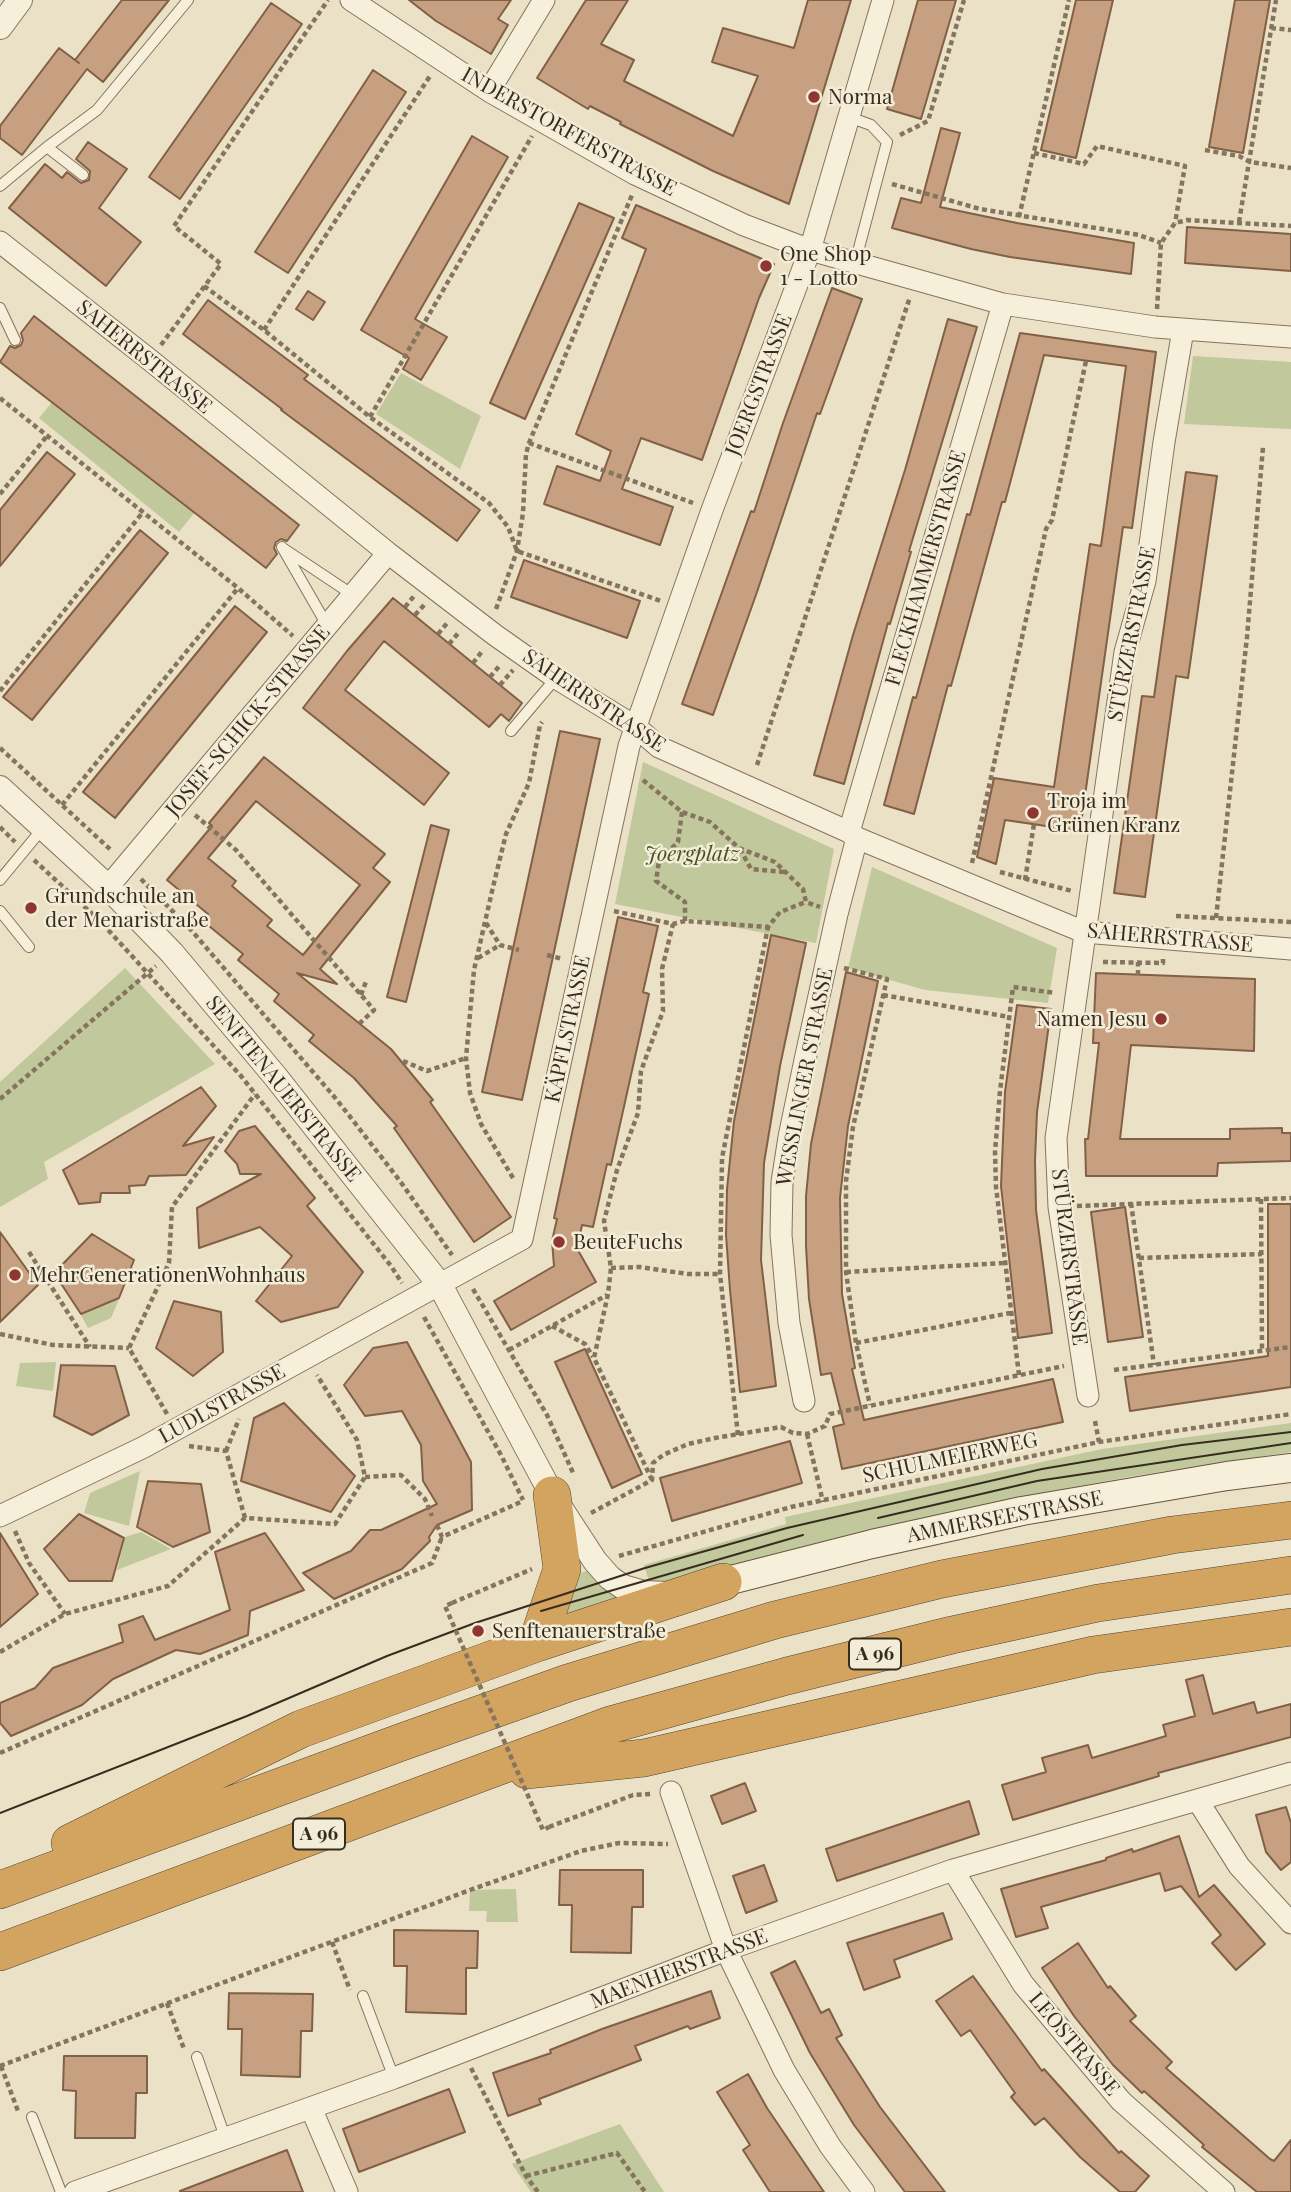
<!DOCTYPE html>
<html>
<head>
<meta charset="utf-8">
<style>
	body { margin:0 }
	canvas { display:block; background:#ebe1c7 }
</style>
</head>
<body>
<canvas width="1291" height="2192"></canvas>
<script>
const ctx = document.querySelector('canvas').getContext('2d');
ctx.lineJoin = 'round';
function fill(path, color) { ctx.fillStyle = color; ctx.fill(path, 'evenodd'); }
const toPath = rows => new Path2D(rows.map(r => 'M' + r).join(''));
function trace(path, color, width, dash) { ctx.strokeStyle = color; ctx.lineWidth = width; ctx.lineCap = dash ? 'butt' : 'round'; ctx.setLineDash(dash || []); ctx.stroke(path); }
function drawText(font, color, halo, rows, align = 'center') {
  ctx.font = font + ' "Playfair Display",serif'; ctx.lineWidth = 5; ctx.setLineDash([]); ctx.textBaseline = 'middle'; ctx.strokeStyle = halo; ctx.fillStyle = color; for (const [text, x, y, turn = 0] of rows) {
    ctx.save(); ctx.translate(x, y); ctx.rotate((+turn || 0) * Math.PI / 180); ctx.textAlign = isNaN(turn) ? turn : align; if (halo) ctx.strokeText(text, 0, 0); ctx.fillText(text, 0, 0); ctx.restore();
  }
}
const green = toPath([
	[1193,356,1291,362,1291,429,1184,424],
	[401,373,481,416,460,469,376,414],
	[52,402,195,512,179,532,39,418],
	[643,762,834,849,816,943,615,904],
	[872,867,1057,948,1048,1003,925,990,848,968],
	[125,968,215,1064,44,1162,48,1179,0,1207,0,1082],
	[119,1299,111,1318,88,1328,81,1315],
	[56,1362,53,1391,16,1386,20,1363],
	[1291,1423,1291,1452,1128,1477,989,1503,828,1541,670,1585,650,1585,644,1565,786,1524,785,1517,1102,1449],
	[140,1471,129,1526,84,1513,90,1493],
	[141,1532,171,1549,117,1570,125,1537],
	[593,1569,623,1602,557,1623,567,1577],
	[516,1889,518,1922,486,1922,487,1911,469,1911,470,1890],
	[620,2124,664,2192,531,2192,512,2164]
]);
const building = toPath([
	[122,0,169,0,103,82,87,69,22,155,0,138,0,126,59,48,79,63,75,60,122,0],
	[409,0,511,0,498,19,508,25,491,54,436,21,409,0],
	[586,0,628,0,601,44,634,60,624,81,733,136,758,76,712,62,723,28,794,48,808,0,851,0,789,204,713,171,620,124,621,122,590,106,588,109,537,78,586,0],
	[918,0,956,0,921,119,887,109,918,0],
	[1076,0,1113,0,1076,158,1041,150,1076,0],
	[1235,0,1270,0,1243,153,1209,147,1235,0],
	[271,3,302,24,180,199,149,177,271,3],
	[373,70,406,92,288,273,255,252,373,70],
	[941,128,960,133,940,207,1017,223,1134,243,1131,274,1010,257,971,249,892,228,901,198,921,203,941,128],
	[472,136,508,157,415,319,447,337,421,380,403,369,409,358,361,330,472,136],
	[88,142,127,169,99,208,141,242,106,286,9,208,45,164,62,178,67,172,81,183,89,180,90,171,76,159,88,142],
	[579,203,614,218,525,419,490,403,579,203],
	[636,205,774,264,759,298,702,460,641,438,622,489,673,507,660,545,544,504,557,466,600,481,611,451,576,434,646,249,622,238,636,205],
	[1187,227,1291,234,1291,271,1185,263,1187,227],
	[832,288,862,299,820,414,817,413,757,592,713,715,682,704,751,511,754,512,783,423,832,288],
	[308,291,325,302,313,320,296,309,308,291],
	[208,300,308,375,304,379,480,510,457,541,281,410,282,409,183,334,208,300],
	[34,316,299,525,287,541,281,539,276,542,274,548,277,554,266,568,0,362,10,346,15,348,21,345,23,340,21,333,34,316],
	[948,319,977,327,909,551,911,552,890,624,888,623,844,784,814,775,853,635,905,470,948,319],
	[1020,333,1156,352,1132,528,1123,527,1080,831,1005,820,996,864,977,857,994,778,1054,787,1090,544,1101,546,1126,366,1044,355,1005,502,1002,502,951,686,948,685,914,814,884,805,913,697,916,698,967,514,970,515,1020,333],
	[47,452,75,474,0,566,0,510,47,452],
	[1186,472,1217,476,1188,678,1176,676,1145,897,1114,893,1142,696,1154,697,1186,472],
	[140,530,168,553,32,720,3,697,140,530],
	[524,560,640,601,627,638,511,597,524,560],
	[393,598,522,703,509,721,501,714,489,727,384,641,345,690,449,773,424,805,303,708,347,651,393,598],
	[235,606,267,632,115,818,83,792,235,606],
	[560,731,600,739,522,1100,482,1092,560,731],
	[264,757,385,854,373,868,390,882,320,969,337,984,297,973,391,1049,433,1100,430,1102,511,1217,474,1242,394,1128,397,1126,354,1078,309,1041,314,1035,274,1001,279,994,238,960,243,954,203,921,208,914,167,880,212,826,209,823,264,757],
	[256,801,360,885,303,955,267,926,272,920,232,886,236,881,208,858,256,801],
	[431,825,449,830,406,1002,387,997,431,825],
	[618,917,658,926,643,992,649,994,611,1165,607,1164,593,1227,582,1225,578,1244,579,1252,596,1282,511,1330,494,1301,554,1266,552,1241,557,1219,554,1218,618,917],
	[771,935,806,943,780,1066,764,1163,761,1260,776,1386,740,1392,730,1290,726,1235,727,1189,734,1121,771,935],
	[846,972,878,981,848,1126,840,1198,842,1294,855,1368,852,1369,864,1420,1053,1379,1063,1422,842,1469,833,1427,844,1424,831,1373,821,1375,809,1299,806,1246,806,1196,811,1144,846,972],
	[1096,973,1255,979,1254,1051,1131,1045,1120,1139,1230,1139,1230,1129,1282,1128,1282,1133,1291,1133,1291,1161,1218,1163,1217,1176,1086,1176,1085,1139,1088,1139,1099,1043,1093,1043,1096,973],
	[1017,1005,1051,1009,1037,1112,1035,1161,1036,1210,1052,1333,1018,1338,1001,1186,1005,1092,1017,1005],
	[201,1087,216,1106,183,1146,214,1137,186,1175,149,1176,145,1185,129,1186,130,1193,101,1193,100,1202,79,1204,63,1170,201,1087],
	[255,1126,315,1198,307,1206,363,1272,338,1307,281,1322,256,1301,292,1256,260,1227,199,1248,197,1208,261,1174,240,1174,237,1164,225,1151,239,1131,255,1126],
	[1268,1204,1291,1204,1291,1387,1130,1411,1125,1377,1268,1356,1268,1204],
	[1125,1207,1143,1337,1108,1342,1091,1212,1125,1207],
	[0,1232,38,1285,0,1322,0,1232],
	[92,1234,134,1260,119,1298,81,1314,54,1273,92,1234],
	[174,1301,221,1312,223,1352,193,1376,156,1348,174,1301],
	[407,1342,471,1462,472,1510,437,1525,429,1537,430,1541,402,1569,334,1599,303,1573,351,1551,370,1530,381,1530,437,1504,423,1481,421,1445,402,1411,365,1416,344,1385,373,1348,407,1342],
	[585,1349,642,1474,612,1488,555,1362,585,1349],
	[61,1365,115,1366,129,1415,92,1435,54,1416,61,1365],
	[284,1403,355,1476,331,1512,241,1481,254,1418,284,1403],
	[790,1441,802,1483,672,1521,660,1478,790,1441],
	[148,1481,201,1484,210,1532,173,1547,137,1527,148,1481],
	[79,1514,124,1538,112,1581,69,1581,44,1549,79,1514],
	[0,1533,38,1594,0,1627,0,1533],
	[265,1533,304,1590,250,1611,248,1635,200,1654,176,1650,113,1679,82,1705,11,1736,0,1723,0,1703,35,1688,53,1668,123,1642,119,1625,143,1616,155,1640,230,1610,215,1552,265,1533],
	[1203,1675,1213,1714,1254,1702,1257,1713,1291,1704,1291,1737,1158,1773,1159,1776,1013,1820,1002,1785,1046,1772,1042,1758,1088,1745,1092,1758,1166,1736,1163,1725,1195,1716,1186,1680,1203,1675],
	[745,1783,756,1811,722,1824,711,1796,745,1783],
	[969,1801,979,1834,837,1881,826,1849,969,1801],
	[1286,1807,1291,1823,1291,1862,1281,1870,1266,1852,1256,1815,1286,1807],
	[1179,1836,1199,1897,1214,1885,1265,1944,1236,1970,1212,1943,1221,1935,1181,1886,1165,1891,1160,1873,1041,1907,1048,1928,1016,1937,1001,1889,1106,1860,1106,1858,1132,1849,1133,1852,1179,1836],
	[764,1865,777,1901,746,1913,733,1876,764,1865],
	[560,1870,643,1870,643,1907,632,1907,631,1953,571,1952,572,1905,559,1905,560,1870],
	[943,1913,952,1939,894,1960,900,1977,864,1990,847,1943,943,1913],
	[394,1930,478,1931,477,1968,466,1968,466,2014,406,2012,407,1966,394,1966,394,1930],
	[1078,1943,1108,1988,1110,1986,1136,2016,1130,2021,1172,2062,1166,2068,1270,2159,1274,2161,1291,2140,1291,2192,1257,2192,1202,2147,1204,2145,1144,2091,1142,2093,1113,2065,1074,2016,1042,1968,1078,1943],
	[795,1961,821,2013,829,2009,842,2035,836,2038,880,2107,945,2192,905,2192,854,2125,810,2053,771,1973,795,1961],
	[973,1976,1042,2071,1044,2069,1119,2153,1121,2151,1149,2176,1135,2192,1120,2192,1080,2157,1044,2118,1035,2125,1011,2097,1015,2093,970,2030,961,2036,936,2001,973,1976],
	[711,1991,720,2018,690,2029,688,2026,635,2046,641,2060,539,2099,541,2104,508,2116,493,2073,551,2053,550,2050,602,2029,711,1991],
	[229,1993,313,1994,312,2031,301,2031,300,2077,241,2075,242,2029,228,2029,229,1993],
	[64,2056,147,2056,147,2093,136,2093,135,2138,75,2138,76,2091,63,2090,64,2056],
	[748,2074,767,2108,824,2192,770,2192,743,2150,750,2145,717,2092,748,2074],
	[449,2089,465,2132,359,2172,343,2129,449,2089],
	[287,2150,303,2192,180,2192,180,2191,287,2150]
]);
const path = toPath([
	[1271,28,1291,30],
	[900,135,928,121,964,0],
	[1205,150,1239,156,1250,162,1291,168],
	[1034,153,1084,164,1097,146,1185,166,1175,223],
	[892,184,980,209,1139,235,1161,243],
	[1019,217,1069,0],
	[1239,222,1276,0],
	[204,286,264,330,370,417,489,503,508,527,517,551,661,601],
	[1157,309,1161,243,1175,223,1187,220,1291,226],
	[264,330,430,76],
	[161,345,221,264,174,226,328,0],
	[0,398,238,588,293,636],
	[370,417,532,136],
	[529,443,693,503],
	[0,494,47,436],
	[405,607,414,596],
	[496,609,517,551,523,513,526,454,529,443,632,195],
	[415,615,425,604],
	[438,634,448,622],
	[449,644,460,631],
	[473,663,483,650],
	[490,677,501,664],
	[500,685,513,670],
	[0,691,143,512],
	[0,748,112,851],
	[757,765,910,297],
	[643,780,682,812,710,822,739,848,775,862,803,889,806,902,820,907],
	[62,805,238,588],
	[682,812,678,842,659,861,656,881,685,902,685,921],
	[195,815,236,850,374,1010,360,1023],
	[0,827,15,842],
	[740,849,751,869,784,872],
	[34,860,101,922,241,1076,391,1266,402,1283],
	[972,863,1046,529,1052,520,1086,361],
	[1000,872,1072,891],
	[141,879,192,931,337,1100,400,1181,452,1255],
	[1025,880,1034,824],
	[614,911,673,924,685,921,768,927,780,912,806,902],
	[1176,916,1291,922],
	[1216,918,1247,637,1263,447],
	[486,923,500,945,519,950],
	[547,955,563,959],
	[478,958,500,945],
	[1103,962,1163,963,1163,959],
	[844,968,887,979,853,1127,846,1181,846,1272,856,1343,870,1405],
	[1138,975,1138,962],
	[361,995,367,979],
	[883,995,1009,1017],
	[403,1061,427,1071,466,1058],
	[0,1099,156,966],
	[513,1178,481,1124,470,1093,466,1058,474,970,493,887,506,834,529,783,540,725,542,722],
	[1261,1199,1262,1350],
	[1131,1203,1154,1365],
	[1077,1206,1291,1198],
	[29,1252,90,1347],
	[1139,1258,1262,1254],
	[611,1268,640,1267,688,1274,720,1274],
	[846,1272,1003,1263],
	[473,1289,547,1415,574,1475],
	[424,1317,501,1455,523,1500],
	[552,1326,585,1344,593,1357],
	[0,1334,53,1345,129,1348],
	[856,1343,1010,1313],
	[509,1350,607,1295],
	[1114,1370,1291,1347],
	[1019,1375,996,1187,995,1152,1000,1091,1013,987,1055,993],
	[167,1414,129,1348,169,1263,172,1207,255,1094],
	[1095,1421,1099,1442],
	[807,1434,823,1502],
	[738,1435,720,1274,722,1158,768,927],
	[189,1446,226,1451,245,1518],
	[226,1451,239,1419],
	[365,1477,401,1475,425,1499,432,1516],
	[652,1480,594,1358,608,1294,611,1268,604,1221,617,1170,638,1113,641,1071,663,1011,662,969,673,924],
	[591,1513,652,1480,653,1463,663,1455,688,1444,715,1438,781,1427,793,1433,807,1434,825,1426,830,1414,1064,1366],
	[437,1525,442,1537,523,1501],
	[15,1531,29,1563,65,1614],
	[619,1556,791,1507,1099,1442,1291,1414],
	[452,1603,532,1569],
	[0,1652,65,1614,168,1586,245,1518,335,1524,365,1477,357,1440,317,1375],
	[0,1753,432,1563,442,1537],
	[549,1827,633,1795,651,1794],
	[332,1942,350,1990],
	[167,2003,184,2049],
	[0,2066,470,1890,581,1851,619,1843,668,1844],
	[1,2066,18,2111],
	[471,2068,526,2176,538,2192],
	[526,2176,617,2153,645,2192]
]);
const service = toPath([
	[849,117,871,125,887,142,855,263],
	[47,147,97,110,188,0],
	[0,186,47,147,83,175],
	[0,308,15,340],
	[282,547,328,627],
	[284,549,353,595],
	[511,731,556,678],
	[0,880,43,828],
	[0,911,29,947],
	[363,1996,394,2078],
	[197,2057,225,2137],
	[32,2117,61,2192]
]);
const minor = toPath([
	[351,0,489,91,635,174,744,225,810,250,1003,304,1155,327,1291,337],
	[489,91,544,0],
	[0,242,150,360,388,553,495,635,556,678,636,727,659,747,849,832,857,838,1084,932,1291,949],
	[849,832,1003,304],
	[108,887,388,553],
	[1088,1396,1059,1207,1056,1138,1125,652,1145,581,1164,442,1183,330],
	[804,1401,789,1323,781,1235,782,1182,789,1137,805,1060,837,914,857,838],
	[0,1516,144,1447,522,1239,629,746,712,510,810,250,883,0],
	[671,1792,726,1950,784,2070,830,2146,864,2192],
	[1198,1801,1239,1866,1291,1923],
	[953,1870,1023,1984,1121,2101,1224,2192],
	[311,2108,347,2192],
	[75,2192,394,2078,726,1950,953,1870,1291,1773]
]);
const tertiary = toPath([
	[0,27,20,0],
	[0,788,108,887,172,953,275,1076,440,1285,552,1495,595,1561,610,1578,623,1587,644,1593,667,1594]
]);
const secondary = toPath([
	[723,1582,872,1544,1022,1511,1227,1476,1291,1468]
]);
const motorway = toPath([
	[537,1643,562,1569,552,1495],
	[527,1770,644,1758,1093,1655,1291,1627],
	[70,1843,301,1729,537,1643,723,1582],
	[0,1890,399,1743,568,1683,775,1620,942,1579,1172,1535,1291,1520],
	[0,1952,610,1725,787,1676,952,1635,1098,1603,1291,1575]
]);
const tram = toPath([
	[878,1518,1037,1481,1291,1443],
	[541,1611,803,1535],
	[0,1813,247,1716,387,1656,475,1623,645,1568,787,1528,1042,1469,1182,1445,1291,1432]
]);
const pathBridge = toPath([
	[452,1603,445,1606,543,1830,549,1827]
]);
const markers = [
	[814,97,7,"#8f3633"],
	[766,266,7,"#8f3633"],
	[1033,813,7,"#8f3633"],
	[31,908,7,"#8f3633"],
	[1161,1019,7,"#8f3633"],
	[559,1242,7,"#8f3633"],
	[15,1275,7,"#8f3633"],
	[478,1631,7,"#8f3633"]
];
const shields = [
	[875,1654,52],
	[319,1834,52]
];
const shieldNames = [
	["A 96",875,1654],
	["A 96",319,1834]
];
const poiNames = [
	["Norma",828,97],
	["One Shop",780,254],
	["1 - Lotto",780,278],
	["Troja im",1047,801],
	["Grünen Kranz",1047,825],
	["Grundschule an",45,896],
	["der Menaristraße",45,920],
	["Namen Jesu",1147,1019,"right"],
	["BeuteFuchs",573,1242],
	["MehrGenerationenWohnhaus",29,1275],
	["Senftenauerstraße",492,1631]
];
const streetNames = [
	["INDERSTORFERSTRASSE",569,132,29],
	["SAHERRSTRASSE",144,357,39],
	["JOERGSTRASSE",759,385,-69],
	["FLECKHAMMERSTRASSE",926,568,-74],
	["STÜRZERSTRASSE",1132,634,-79],
	["SAHERRSTRASSE",594,701,34],
	["JOSEF-SCHICK-STRASSE",248,721,-50],
	["SAHERRSTRASSE",1170,938,5],
	["KÄPFLSTRASSE",568,1029,-78],
	["WESSLINGER STRASSE",805,1077,-79],
	["SENFTENAUERSTRASSE",283,1089,51],
	["STÜRZERSTRASSE",1069,1257,83],
	["LUDLSTRASSE",222,1404,-29],
	["SCHULMEIERWEG",950,1458,-12],
	["AMMERSEESTRASSE",1005,1517,-11],
	["MAENHERSTRASSE",679,1969,-21],
	["LEOSTRASSE",1074,2044,50]
];
const parkNames = [
	["Joergplatz",692,854]
];
fill(green, '#c1c89c');
fill(building, '#c6a080');
trace(building, '#826046', 2);
trace(service, '#85745e', 12);
trace(minor, '#85745e', 23);
trace(tertiary, '#85745e', 26);
trace(secondary, '#675541', 30);
trace(motorway, '#534332', 38);
trace(path, '#85745e', 4.5, [5, 3.5]);
trace(service, '#f6efda', 10);
trace(minor, '#f6efda', 21);
trace(tertiary, '#f6efda', 24);
trace(secondary, '#f6efda', 28);
trace(motorway, '#d2a460', 37);
trace(tram, '#372c20', 2);
trace(pathBridge, '#85745e', 4.5, [5, 3.5]);
for (const [x, y, r, color] of markers) { const dot = new Path2D(); dot.arc(x, y, r, 0, 2 * Math.PI); ctx.fillStyle = color; ctx.fill(dot); trace(dot, '#f3ecd6', 2.5); }
for (const [x, y, w] of shields) { const box = new Path2D(); box.roundRect(x - w / 2, y - 15.5, w, 31, 5); ctx.fillStyle = '#f3ecd6'; ctx.fill(box); trace(box, '#372c20', 2); }
drawText('bold 19px', '#372c20', null, shieldNames);
drawText('21px', '#372c20', '#f3ecd6', poiNames, 'left');
drawText('21px', '#372c20', '#f3ecd6', streetNames);
drawText('italic 21px', '#465129', '#f3ecd6', parkNames);
</script>
</body>
</html>
